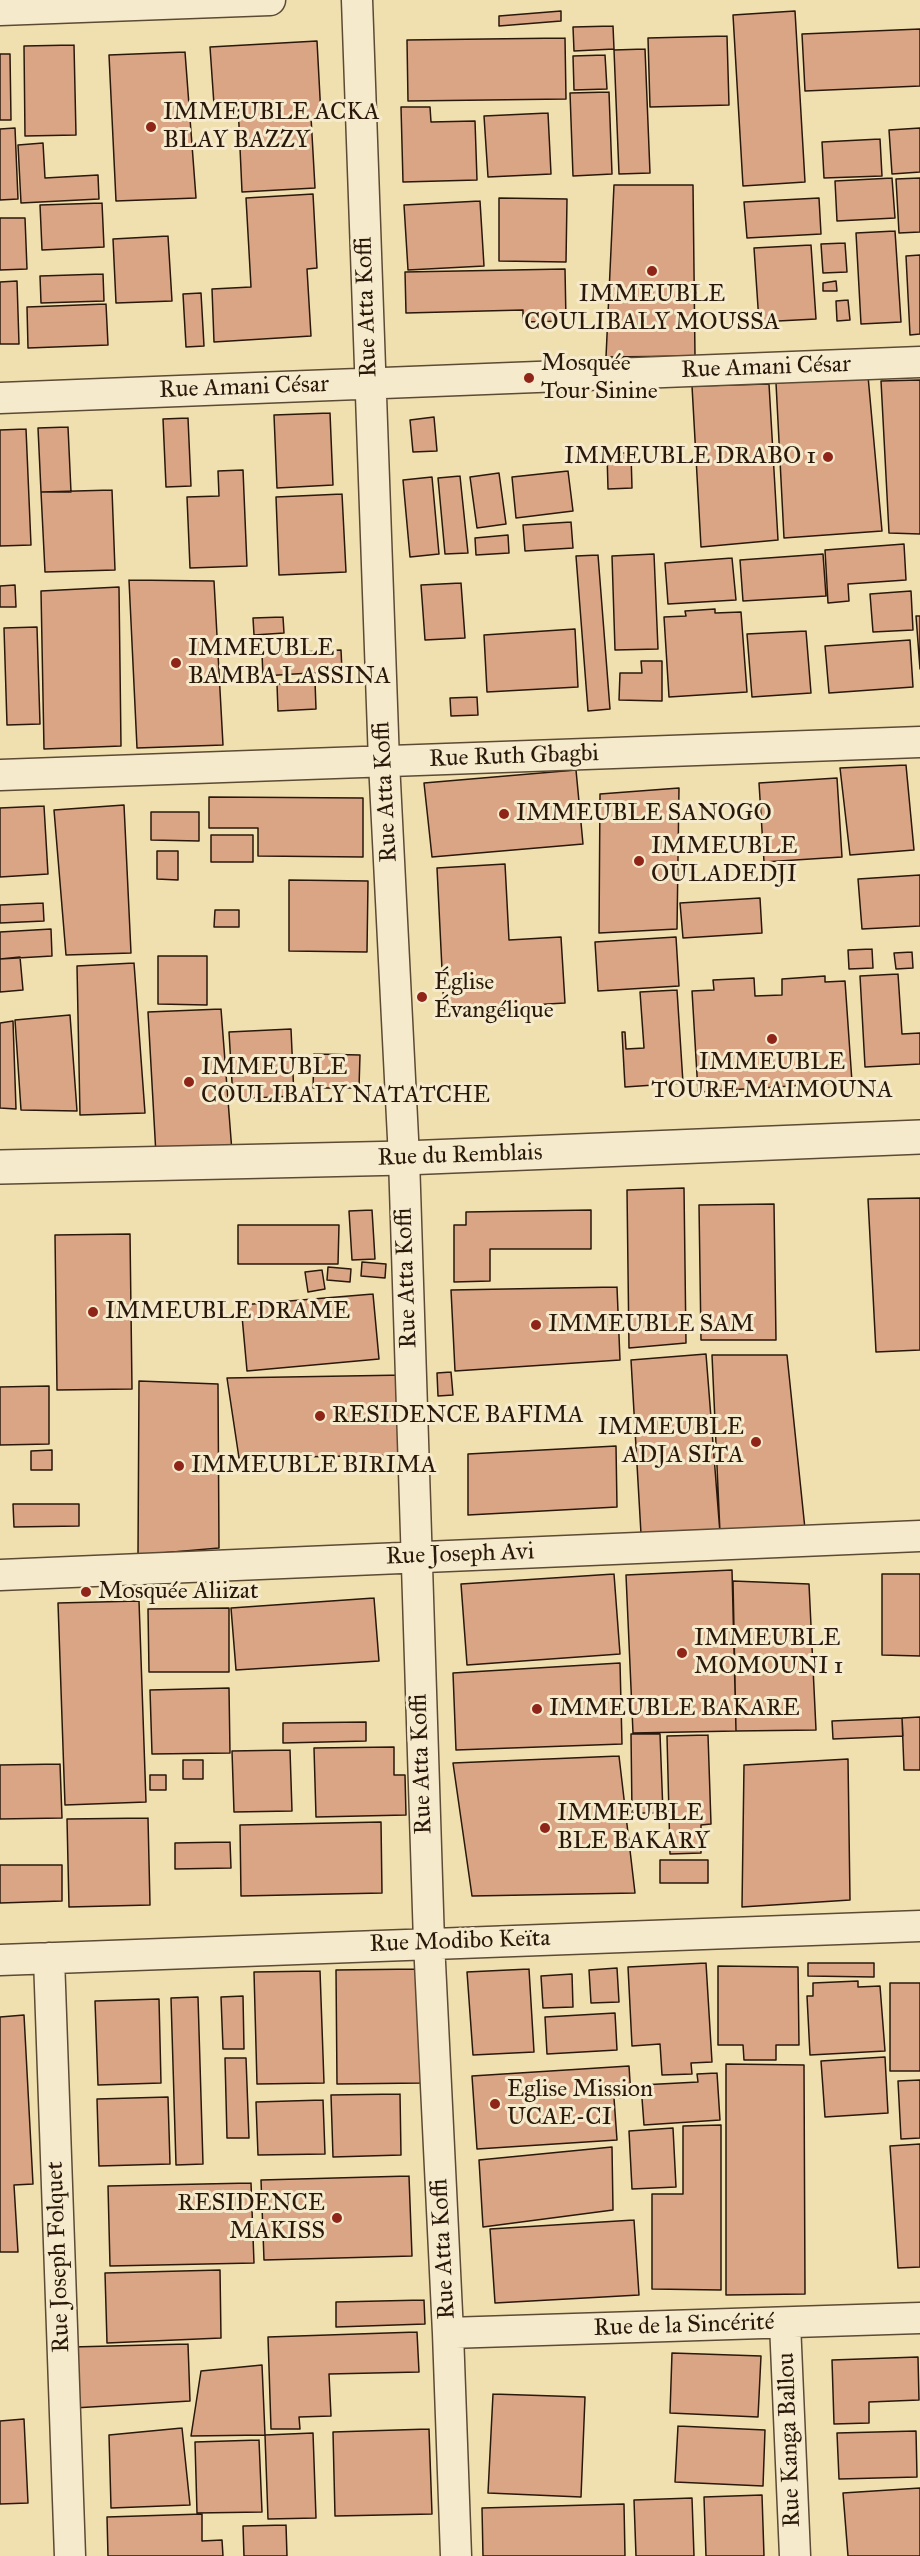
<!DOCTYPE html>
<html>
<head>
<meta charset="utf-8">
<style>
	body { margin:0 }
	canvas { display:block; background:#f0e0b0 }
</style>
</head>
<body>
<canvas width="920" height="2556"></canvas>
<script>
const ctx = document.querySelector('canvas').getContext('2d');
ctx.lineJoin = 'round';
function fill(path, color) { ctx.fillStyle = color; ctx.fill(path, 'evenodd'); }
const toPath = rows => new Path2D(rows.map(r => 'M' + r).join(''));
function trace(path, color, width, dash) { ctx.strokeStyle = color; ctx.lineWidth = width; ctx.lineCap = dash ? 'butt' : 'round'; ctx.setLineDash(dash || []); ctx.stroke(path); }
function drawText(font, color, halo, rows, align = 'center') {
  ctx.font = font + ' "IM FELL Great Primer",serif'; ctx.lineWidth = 6; ctx.setLineDash([]); ctx.textBaseline = 'middle'; ctx.strokeStyle = halo; ctx.fillStyle = color; for (const [text, x, y, turn = 0] of rows) {
    ctx.save(); ctx.translate(x, y); ctx.rotate((+turn || 0) * Math.PI / 180); ctx.textAlign = isNaN(turn) ? turn : align; if (halo) ctx.strokeText(text, 0, 0); ctx.fillText(text, 0, 0); ctx.restore();
  }
}
const building = toPath([
	[561,11,561,21,499,26,499,16,561,11],
	[795,11,805,182,743,186,733,15,795,11],
	[613,26,614,49,574,51,573,27,613,26],
	[920,29,920,86,805,91,802,34,920,29],
	[727,36,729,105,650,107,648,38,727,36],
	[565,38,566,99,408,101,407,40,565,38],
	[317,41,321,116,311,117,315,188,242,192,238,104,214,105,210,47,317,41],
	[74,45,76,135,25,136,24,46,74,45],
	[645,49,650,173,619,174,614,50,645,49],
	[185,52,196,198,116,201,109,55,185,52],
	[0,54,10,54,11,120,0,120,0,54],
	[605,55,607,89,574,90,573,56,605,55],
	[609,92,612,174,573,176,570,93,609,92],
	[401,107,430,107,431,122,475,121,477,180,403,182,401,107],
	[548,113,551,174,488,177,484,116,548,113],
	[15,128,18,199,0,200,0,129,15,128],
	[920,128,920,172,892,174,889,130,920,128],
	[880,139,882,176,824,178,822,142,880,139],
	[43,143,45,178,98,175,99,199,21,203,18,145,43,143],
	[892,178,895,218,837,221,835,181,892,178],
	[920,178,920,232,899,233,896,179,920,178],
	[614,185,693,185,695,356,606,357,614,185],
	[313,194,317,268,307,269,311,336,214,342,212,289,251,287,246,198,313,194],
	[499,198,567,199,566,262,499,261,499,198],
	[819,198,821,234,747,238,744,202,819,198],
	[480,201,484,266,408,270,404,205,480,201],
	[102,203,104,247,42,250,40,205,102,203],
	[0,218,25,218,27,269,0,270,0,218],
	[895,231,901,322,861,324,856,233,895,231],
	[168,236,172,301,116,303,113,239,168,236],
	[845,243,847,272,823,273,821,244,845,243],
	[811,245,816,319,759,322,754,248,811,245],
	[920,255,920,334,910,335,906,256,920,255],
	[565,269,566,321,523,322,523,310,406,313,405,272,565,269],
	[103,274,104,301,41,303,40,276,103,274],
	[17,281,19,344,0,344,0,282,17,281],
	[836,281,837,291,823,291,823,283,836,281],
	[201,293,204,346,186,347,183,294,201,293],
	[848,300,850,320,837,321,836,301,848,300],
	[106,304,108,345,28,348,27,307,106,304],
	[868,376,882,531,784,538,776,383,868,376],
	[920,380,920,534,889,533,881,381,920,380],
	[769,384,778,540,701,547,692,386,769,384],
	[330,413,333,485,277,488,274,415,330,413],
	[434,417,437,451,413,452,410,420,434,417],
	[188,418,191,486,166,487,163,419,188,418],
	[68,427,71,492,41,492,38,428,68,427],
	[26,429,31,545,0,546,0,430,26,429],
	[607,453,631,453,632,488,608,489,607,453],
	[243,470,247,566,190,568,187,497,219,496,218,471,243,470],
	[568,471,573,511,516,518,512,477,568,471],
	[499,473,506,524,477,528,470,477,499,473],
	[460,476,468,553,445,554,438,478,460,476],
	[432,477,439,554,410,557,403,480,432,477],
	[112,490,115,570,45,572,41,492,112,490],
	[342,494,346,572,279,575,276,497,342,494],
	[571,522,573,548,525,551,523,525,571,522],
	[508,535,509,553,476,555,475,538,508,535],
	[904,544,906,580,848,584,849,601,828,603,825,550,904,544],
	[654,554,658,649,615,650,612,556,654,554],
	[823,554,826,596,743,601,740,560,823,554],
	[598,555,610,709,588,711,576,556,598,555],
	[732,558,736,600,668,604,665,563,732,558],
	[129,580,214,581,223,745,137,748,129,580],
	[461,583,465,638,425,640,421,585,461,583],
	[15,585,16,607,0,607,0,586,15,585],
	[119,587,121,746,44,749,41,591,119,587],
	[911,591,913,630,873,632,870,594,911,591],
	[715,609,715,613,741,612,747,692,669,697,664,617,686,616,685,611,715,609],
	[916,616,920,616,920,669,916,616],
	[283,617,284,633,254,635,253,618,283,617],
	[37,627,40,724,7,725,4,628,37,627],
	[575,629,578,687,487,692,484,635,575,629],
	[806,631,811,693,752,697,747,634,806,631],
	[910,640,913,687,829,693,825,646,910,640],
	[341,650,342,671,263,676,262,654,341,650],
	[641,661,662,661,662,701,619,700,620,673,642,673,641,661],
	[315,681,316,709,278,711,277,684,315,681],
	[477,697,478,715,451,716,450,698,477,697],
	[906,765,914,850,850,855,840,768,906,765],
	[576,770,583,844,432,857,424,783,576,770],
	[837,778,842,857,764,862,759,783,837,778],
	[679,788,677,929,599,933,600,794,679,788],
	[209,797,363,798,363,857,258,856,258,828,209,828,209,797],
	[124,805,131,953,66,955,54,810,124,805],
	[44,806,48,874,0,877,0,808,44,806],
	[151,812,199,812,199,841,151,840,151,812],
	[211,835,253,835,253,862,211,862,211,835],
	[157,851,178,851,178,880,157,879,157,851],
	[505,864,509,940,561,937,565,1003,444,1010,437,868,505,864],
	[920,875,920,926,862,929,858,879,920,875],
	[289,880,368,881,367,952,289,951,289,880],
	[760,898,762,933,683,938,680,903,760,898],
	[43,903,44,921,0,923,0,905,43,903],
	[215,910,239,910,239,927,214,927,215,910],
	[51,929,52,956,0,959,0,932,51,929],
	[676,937,679,986,598,991,595,942,676,937],
	[872,949,873,968,849,969,848,950,872,949],
	[912,952,913,968,896,969,894,953,912,952],
	[158,956,207,956,207,1005,158,1004,158,956],
	[20,957,23,990,0,992,0,959,20,957],
	[134,963,145,1113,80,1115,77,966,134,963],
	[898,974,902,1034,920,1033,920,1064,865,1067,860,976,898,974],
	[825,976,825,982,845,981,852,1082,698,1092,692,991,714,990,713,980,754,978,755,996,782,995,782,979,825,976],
	[677,990,683,1083,625,1087,622,1032,625,1032,626,1049,644,1048,640,992,677,990],
	[221,1009,232,1152,156,1155,148,1012,221,1009],
	[70,1015,77,1111,21,1110,15,1020,70,1015],
	[13,1021,16,1109,0,1108,0,1023,13,1021],
	[291,1029,294,1096,233,1099,229,1032,291,1029],
	[314,1054,360,1055,359,1088,313,1088,314,1054],
	[684,1188,686,1343,629,1348,627,1190,684,1188],
	[920,1198,920,1350,876,1352,868,1199,920,1198],
	[774,1204,776,1340,701,1340,699,1205,774,1204],
	[372,1210,375,1259,352,1260,349,1211,372,1210],
	[591,1210,591,1249,490,1249,490,1281,454,1282,454,1225,466,1225,466,1212,591,1210],
	[238,1225,339,1225,338,1264,238,1264,238,1225],
	[130,1234,132,1389,57,1390,55,1235,130,1234],
	[362,1262,386,1264,385,1278,361,1276,362,1262],
	[328,1267,351,1269,350,1282,327,1280,328,1267],
	[322,1270,325,1289,308,1292,305,1272,322,1270],
	[617,1287,620,1360,455,1371,451,1290,617,1287],
	[373,1294,379,1359,247,1371,241,1305,373,1294],
	[706,1354,720,1533,641,1534,631,1360,706,1354],
	[712,1355,787,1355,805,1529,720,1533,712,1355],
	[451,1372,453,1395,438,1396,437,1373,451,1372],
	[406,1375,408,1455,239,1458,227,1378,406,1375],
	[139,1381,218,1384,219,1548,138,1555,139,1381],
	[49,1386,49,1444,0,1445,0,1387,49,1386],
	[616,1446,617,1507,468,1515,468,1454,616,1446],
	[52,1450,52,1470,31,1470,31,1451,52,1450],
	[13,1504,79,1504,79,1526,14,1527,13,1504],
	[732,1570,736,1731,633,1733,626,1575,732,1570],
	[614,1574,620,1654,467,1665,461,1584,614,1574],
	[882,1574,920,1574,920,1656,882,1655,882,1574],
	[733,1581,809,1584,816,1730,736,1731,733,1581],
	[374,1598,379,1661,236,1670,231,1608,374,1598],
	[139,1601,146,1802,65,1805,58,1603,139,1601],
	[229,1608,229,1672,149,1672,148,1609,229,1608],
	[620,1663,622,1744,456,1750,453,1673,620,1663],
	[229,1688,230,1753,152,1754,150,1690,229,1688],
	[920,1717,920,1770,904,1770,902,1718,920,1717],
	[902,1718,903,1736,833,1739,832,1721,902,1718],
	[366,1722,366,1741,283,1743,283,1723,366,1722],
	[631,1734,660,1734,663,1813,632,1813,631,1734],
	[708,1735,711,1824,701,1825,701,1853,670,1854,667,1736,708,1735],
	[394,1747,394,1775,405,1775,406,1815,316,1817,314,1748,394,1747],
	[290,1750,292,1811,234,1812,232,1751,290,1750],
	[619,1756,635,1893,472,1896,453,1763,619,1756],
	[848,1759,850,1900,742,1907,744,1765,848,1759],
	[183,1760,203,1760,203,1779,183,1779,183,1760],
	[60,1764,62,1818,0,1819,0,1765,60,1764],
	[150,1775,166,1775,166,1790,150,1790,150,1775],
	[148,1818,150,1905,69,1907,67,1819,148,1818],
	[381,1822,382,1893,241,1896,240,1825,381,1822],
	[230,1842,231,1868,175,1869,175,1843,230,1842],
	[660,1860,708,1860,708,1883,660,1883,660,1860],
	[0,1865,62,1865,62,1901,0,1903,0,1865],
	[706,1963,712,2062,691,2063,692,2074,662,2075,660,2044,632,2046,628,1967,706,1963],
	[808,1963,874,1963,874,1977,808,1976,808,1963],
	[718,1966,798,1967,799,2045,776,2045,776,2060,744,2060,743,2045,718,2045,718,1966],
	[617,1968,619,2002,591,2003,589,1970,617,1968],
	[419,1969,422,2083,337,2084,336,1970,419,1969],
	[529,1969,534,2052,473,2055,467,1972,529,1969],
	[320,1971,324,2083,257,2084,254,1972,320,1971],
	[572,1974,573,2007,543,2008,541,1976,572,1974],
	[858,1981,858,1987,880,1986,885,2051,810,2055,807,1996,813,1996,813,1983,858,1981],
	[890,1983,920,1983,920,2071,890,2071,890,1983],
	[243,1996,244,2049,223,2049,221,1997,243,1996],
	[198,1997,203,2164,176,2165,171,1998,198,1997],
	[159,1999,161,2083,98,2085,95,2001,159,1999],
	[615,2013,617,2050,547,2054,545,2017,615,2013],
	[24,2015,33,2184,14,2185,18,2252,0,2252,0,2017,24,2015],
	[885,2057,888,2113,825,2117,821,2061,885,2057],
	[225,2058,246,2058,249,2138,227,2138,225,2058],
	[726,2064,804,2065,805,2294,726,2295,726,2064],
	[629,2066,631,2097,614,2098,617,2140,477,2149,472,2076,629,2066],
	[717,2073,720,2120,644,2125,641,2085,698,2082,697,2074,717,2073],
	[920,2080,920,2138,901,2139,898,2081,920,2080],
	[400,2094,401,2155,333,2157,331,2095,400,2094],
	[168,2097,170,2164,99,2166,97,2099,168,2097],
	[323,2100,325,2154,258,2155,256,2102,323,2100],
	[721,2125,721,2290,652,2289,652,2194,683,2194,683,2126,721,2125],
	[673,2128,676,2187,632,2189,629,2131,673,2128],
	[920,2144,920,2267,898,2268,890,2146,920,2144],
	[612,2147,613,2210,483,2227,479,2160,612,2147],
	[409,2176,412,2256,264,2260,261,2180,409,2176],
	[251,2183,254,2263,110,2266,108,2186,251,2183],
	[634,2220,639,2295,495,2303,490,2229,634,2220],
	[220,2270,221,2338,107,2343,105,2273,220,2270],
	[424,2300,425,2324,336,2327,336,2302,424,2300],
	[417,2332,419,2372,329,2374,331,2416,299,2417,300,2429,271,2429,268,2337,417,2332],
	[188,2344,190,2401,74,2408,72,2347,188,2344],
	[672,2353,761,2356,758,2417,670,2413,672,2353],
	[918,2357,919,2400,869,2402,869,2423,834,2424,832,2360,918,2357],
	[262,2365,265,2435,191,2436,201,2371,262,2365],
	[493,2394,585,2397,581,2497,488,2493,493,2394],
	[24,2419,28,2503,0,2504,0,2421,24,2419],
	[678,2426,765,2430,763,2486,675,2482,678,2426],
	[182,2428,190,2505,111,2508,109,2435,182,2428],
	[429,2429,432,2514,335,2516,333,2432,429,2429],
	[916,2431,917,2477,839,2479,837,2433,916,2431],
	[313,2433,316,2518,268,2519,265,2435,313,2433],
	[259,2440,262,2512,197,2513,195,2442,259,2440],
	[920,2488,920,2556,848,2556,843,2493,920,2488],
	[762,2495,764,2556,706,2556,704,2497,762,2495],
	[692,2498,694,2556,636,2556,634,2500,692,2498],
	[624,2504,625,2556,483,2556,482,2508,624,2504],
	[202,2514,202,2541,222,2540,223,2556,108,2556,107,2517,202,2514],
	[286,2525,287,2556,244,2556,243,2526,286,2525]
]);
const minor = toPath([
	[357,0,384,762,404,1158,429,1942,448,2333,456,2556],
	[0,10,270,0],
	[0,398,920,362],
	[0,775,920,742],
	[0,1575,920,1536],
	[49,1958,70,2556],
	[0,1960,920,1926],
	[785,2323,795,2556],
	[448,2333,920,2318]
]);
const tertiary = toPath([
	[0,1167,404,1158,920,1137]
]);
const markers = [
	[151,127,6,"#8f2418"],
	[652,271,6,"#8f2418"],
	[529,378,6,"#8f2418"],
	[828,457,6,"#8f2418"],
	[176,663,6,"#8f2418"],
	[504,814,6,"#8f2418"],
	[639,861,6,"#8f2418"],
	[422,997,6,"#8f2418"],
	[772,1039,6,"#8f2418"],
	[189,1082,6,"#8f2418"],
	[93,1312,6,"#8f2418"],
	[536,1325,6,"#8f2418"],
	[320,1416,6,"#8f2418"],
	[756,1442,6,"#8f2418"],
	[179,1466,6,"#8f2418"],
	[86,1592,6,"#8f2418"],
	[682,1653,6,"#8f2418"],
	[537,1709,6,"#8f2418"],
	[545,1828,6,"#8f2418"],
	[495,2104,6,"#8f2418"],
	[337,2218,6,"#8f2418"]
];
const poiNames = [
	["IMMEUBLE ACKA",163,113],
	["BLAY BAZZY",163,141],
	["IMMEUBLE",652,295,"center"],
	["COULIBALY MOUSSA",652,323,"center"],
	["Mosquée",541,364],
	["Tour Sinine",541,392],
	["IMMEUBLE DRABO 1",816,457,"right"],
	["IMMEUBLE",188,649],
	["BAMBA LASSINA",188,677],
	["IMMEUBLE SANOGO",516,814],
	["IMMEUBLE",651,847],
	["OULADEDJI",651,875],
	["Église",434,983],
	["Évangélique",434,1011],
	["IMMEUBLE",772,1063,"center"],
	["TOURE MAIMOUNA",772,1091,"center"],
	["IMMEUBLE",201,1068],
	["COULIBALY NATATCHE",201,1096],
	["IMMEUBLE DRAME",105,1312],
	["IMMEUBLE SAM",548,1325],
	["RESIDENCE BAFIMA",332,1416],
	["IMMEUBLE",744,1428,"right"],
	["ADJA SITA",744,1456,"right"],
	["IMMEUBLE BIRIMA",191,1466],
	["Mosquée Aliizat",98,1592],
	["IMMEUBLE",694,1639],
	["MOMOUNI 1",694,1667],
	["IMMEUBLE BAKARE",549,1709],
	["IMMEUBLE",557,1814],
	["BLE BAKARY",557,1842],
	["Eglise Mission",507,2090],
	["UCAE-CI",507,2118],
	["RESIDENCE",325,2204,"right"],
	["MAKISS",325,2232,"right"]
];
const streetNames = [
	["Rue Atta Koffi",367,307,-92],
	["Rue Amani César",766,368,-2],
	["Rue Amani César",244,388,-2],
	["Rue Ruth Gbagbi",514,757,-2],
	["Rue Atta Koffi",386,792,-93],
	["Rue du Remblais",460,1156,-2],
	["Rue Atta Koffi",407,1278,-92],
	["Rue Joseph Avi",460,1555,-2],
	["Rue Atta Koffi",422,1764,-92],
	["Rue Modibo Keïta",460,1942,-2],
	["Rue Atta Koffi",444,2249,-93],
	["Rue Joseph Folquet",59,2257,-92],
	["Rue de la Sincérité",684,2326,-2],
	["Rue Kanga Ballou",790,2440,-92]
];
fill(building, '#daa585');
trace(building, '#2a180b', 1.5);
trace(minor, '#5c4a34', 33);
trace(tertiary, '#5c4a34', 36);
trace(minor, '#f5ebcc', 30);
trace(tertiary, '#f5ebcc', 33);
for (const [x, y, r, color] of markers) { const dot = new Path2D(); dot.arc(x, y, r, 0, 2 * Math.PI); ctx.fillStyle = color; ctx.fill(dot); trace(dot, '#f5ebcc', 2); }
drawText('24px', '#2a180b', '#f5ebcc', poiNames, 'left');
drawText('24px', '#2a180b', '#f5ebcc', streetNames);
</script>
</body>
</html>
